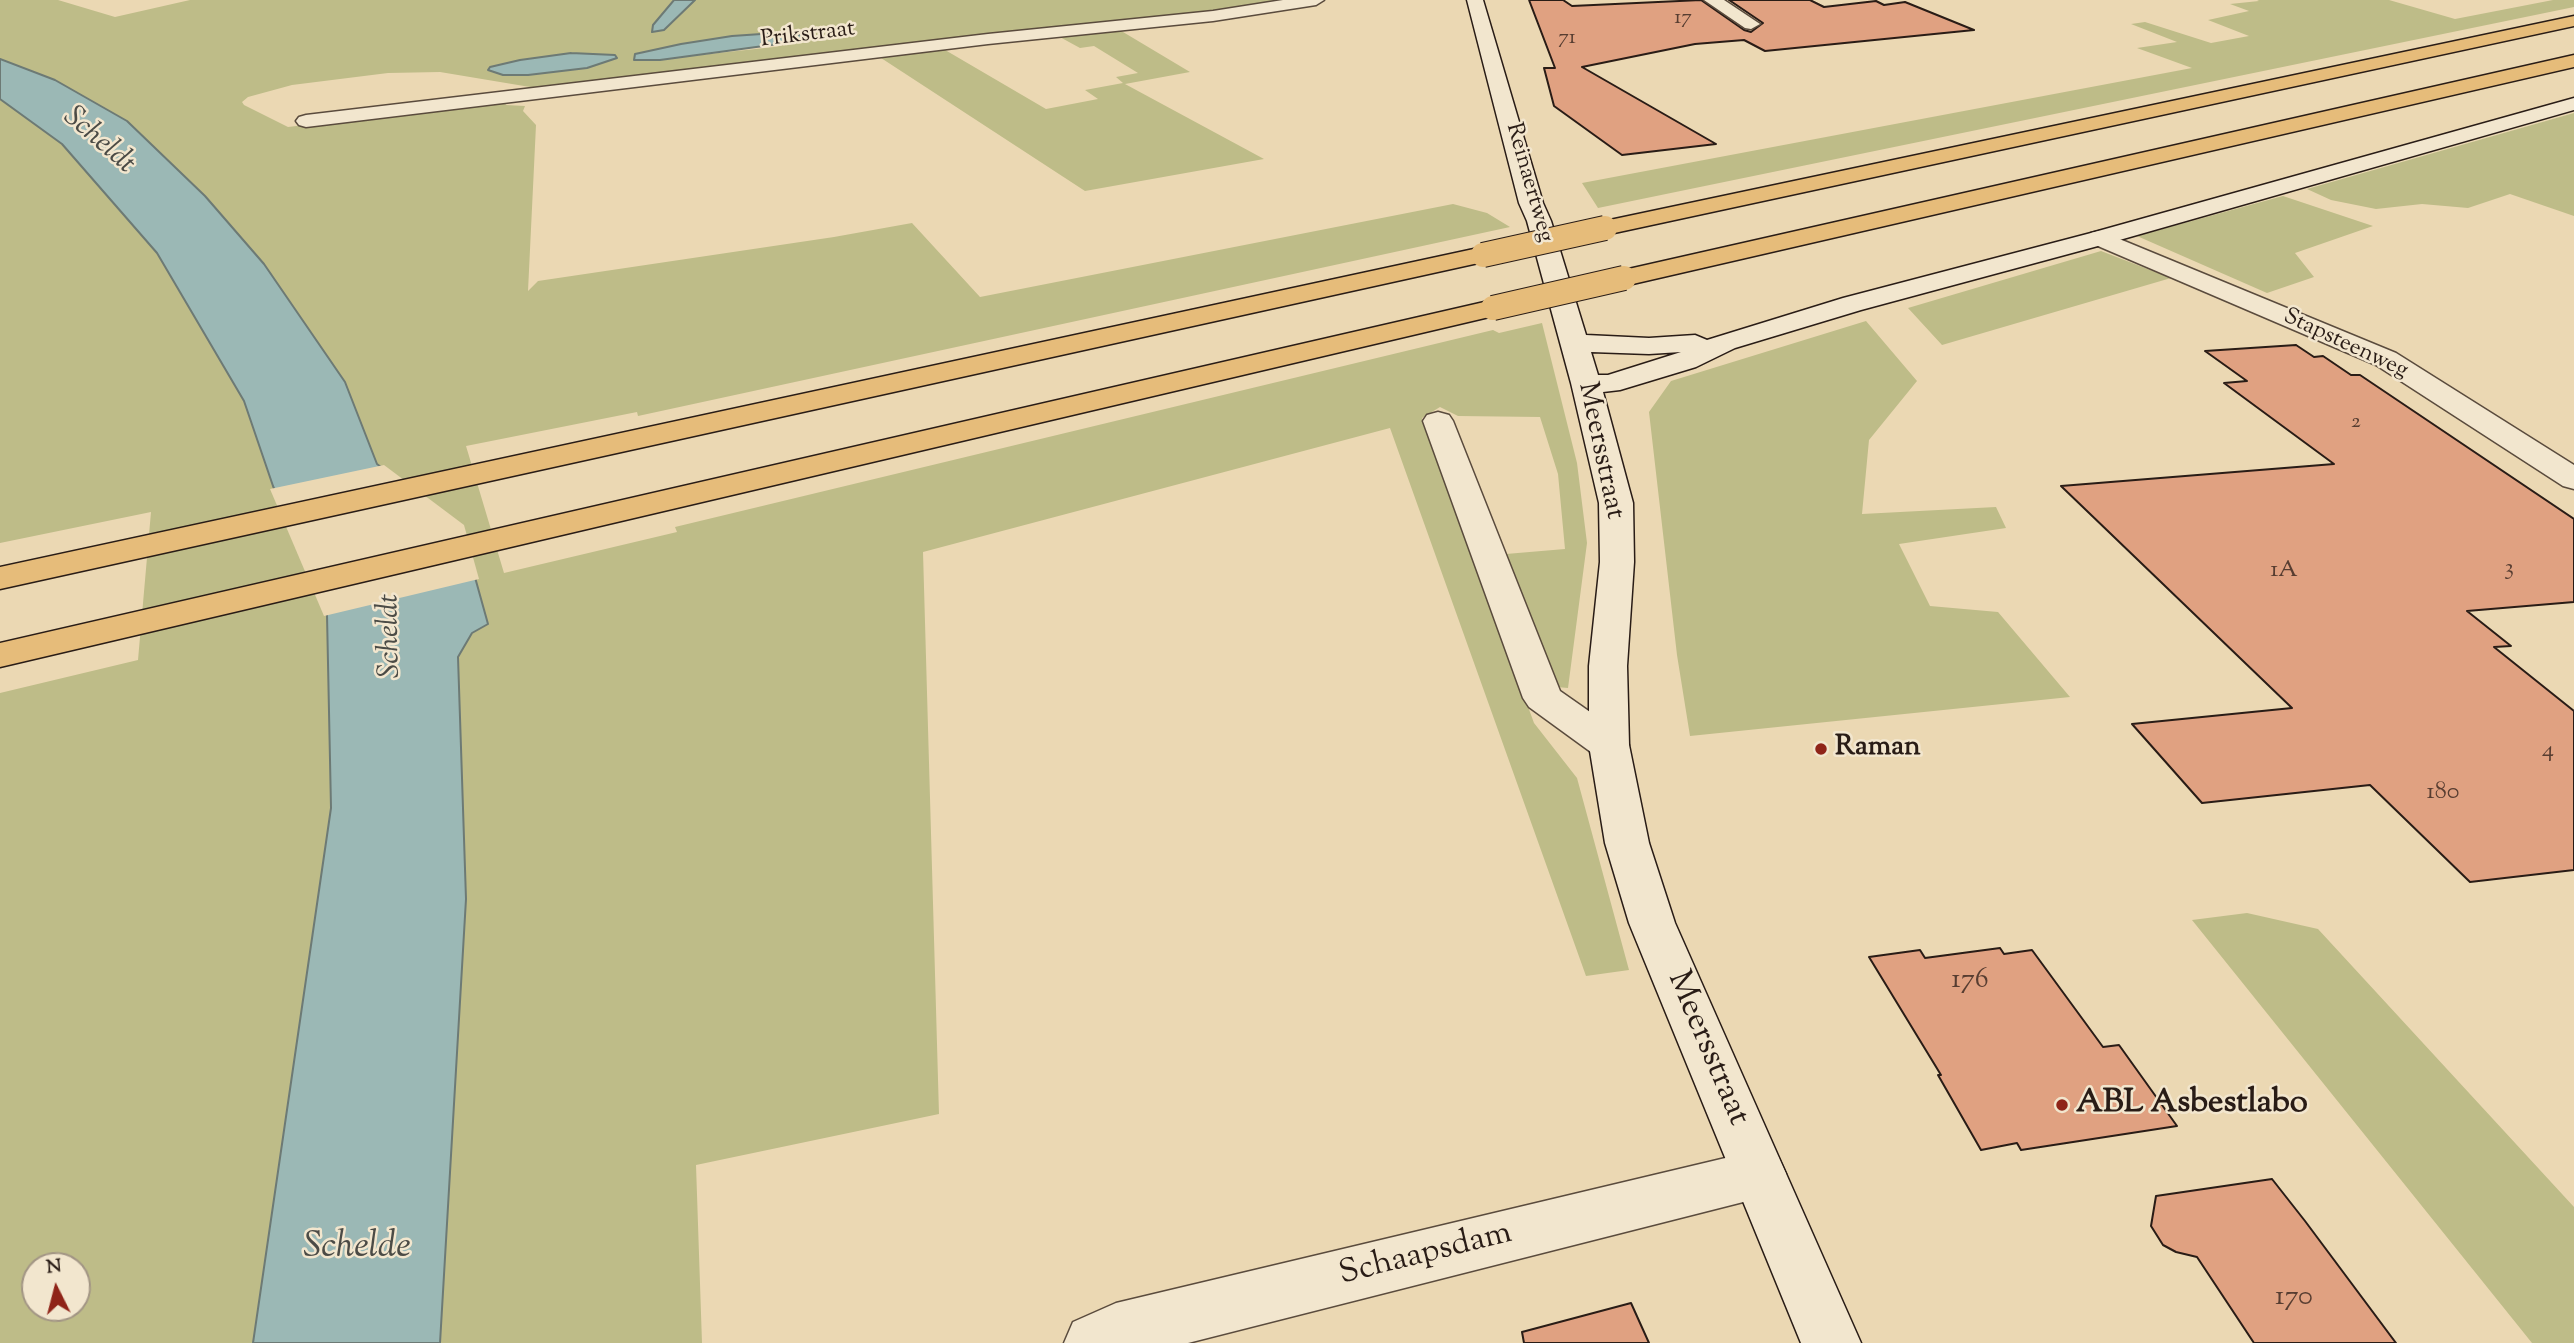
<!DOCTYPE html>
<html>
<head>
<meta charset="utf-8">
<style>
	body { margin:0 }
	#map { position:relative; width:2574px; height:1343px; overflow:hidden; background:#ebd8b3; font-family:"Sorts Mill Goudy",serif }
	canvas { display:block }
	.north { position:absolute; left:21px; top:1252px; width:70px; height:70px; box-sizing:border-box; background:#f2e6ce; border:2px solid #a29584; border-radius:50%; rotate:354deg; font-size:19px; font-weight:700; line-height:28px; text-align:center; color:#291c16 }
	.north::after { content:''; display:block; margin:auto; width:24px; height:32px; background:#8f2418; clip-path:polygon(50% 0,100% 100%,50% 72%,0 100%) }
</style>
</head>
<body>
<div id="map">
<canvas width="2574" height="1343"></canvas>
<div class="north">N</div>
</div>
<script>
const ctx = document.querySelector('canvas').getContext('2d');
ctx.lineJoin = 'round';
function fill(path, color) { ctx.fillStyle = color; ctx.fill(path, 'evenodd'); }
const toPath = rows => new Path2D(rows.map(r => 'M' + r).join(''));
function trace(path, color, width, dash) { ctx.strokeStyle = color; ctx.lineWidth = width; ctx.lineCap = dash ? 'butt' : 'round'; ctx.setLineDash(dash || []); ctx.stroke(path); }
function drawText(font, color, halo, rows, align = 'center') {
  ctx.font = font + ' "Sorts Mill Goudy",serif'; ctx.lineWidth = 5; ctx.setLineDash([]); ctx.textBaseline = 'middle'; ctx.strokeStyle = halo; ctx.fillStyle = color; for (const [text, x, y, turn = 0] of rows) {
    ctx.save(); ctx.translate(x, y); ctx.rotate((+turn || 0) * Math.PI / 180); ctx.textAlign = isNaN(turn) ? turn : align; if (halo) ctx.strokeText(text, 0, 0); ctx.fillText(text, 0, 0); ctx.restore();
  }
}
const green = toPath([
	[0,0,58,0,115,17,190,0,1299,0,940,47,1046,109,1098,99,1085,90,1123,83,1116,77,1138,73,1094,46,1080,48,1058,36,1118,29,1190,72,1125,84,1264,159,1085,191,878,56,536,88,440,72,388,73,292,85,248,97,242,102,244,105,288,127,504,101,506,105,525,106,523,111,536,125,528,291,538,281,834,237,912,223,980,297,1453,204,1487,213,1510,227,638,416,637,412,466,446,504,573,677,532,675,527,1493,330,1499,333,1542,323,1577,463,1587,543,1568,688,1557,687,1506,554,1565,549,1558,474,1540,417,1458,416,1440,407,1422,418,1534,723,1577,778,1629,970,1586,976,1390,428,923,552,939,1114,696,1165,702,1343,440,1343,466,899,458,657,472,633,461,527,377,464,345,382,264,264,205,196,127,121,55,80,0,59],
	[776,33,802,35,807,41,774,47,644,61,681,44,732,36],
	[571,53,615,55,601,64,528,75,503,75,488,70,520,60],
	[2257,0,2389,0,2455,19,2553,0,2574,0,2574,7,1598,208,1582,183,2192,68,2137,48,2177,42,2131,24,2145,22,2211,43,2249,36,2208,20,2249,11,2230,4,2259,1],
	[0,99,62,144,157,253,244,401,273,486,327,615,331,808,253,1343,0,1343,0,693,138,660,151,512,0,543],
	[35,1266,77,1266,77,1308,35,1308],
	[2574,113,2574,216,2510,194,2468,208,2422,204,2376,209,2331,200,2307,189],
	[2283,196,2373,226,2295,253,2314,277,2267,293,2137,236],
	[2101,251,2171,278,1942,345,1908,308],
	[1866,321,1917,381,1869,440,1862,514,1996,507,2006,528,1899,544,1930,606,1998,612,2070,697,1690,736,1677,655,1649,412,1671,381],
	[2247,913,2318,929,2574,1207,2574,1343,2532,1343,2192,920]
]);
const water = toPath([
	[674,0,695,0,664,30,652,32,653,25,674,0],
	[776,33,802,35,808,40,660,60,634,60,635,54,681,44,732,36,776,33],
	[571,53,615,55,617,58,587,68,528,75,503,75,488,70,490,67,520,60,571,53],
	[0,59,55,80,127,121,205,196,264,264,345,382,377,464,461,527,488,624,472,633,458,657,466,899,440,1343,253,1343,331,808,327,615,273,486,244,401,157,253,62,144,0,99,0,59]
]);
const pier = toPath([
	[384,465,464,525,479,579,324,616,270,489]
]);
const building = toPath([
	[1529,0,1563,0,1572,6,1701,0,1744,30,1751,32,1763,23,1729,0,1810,0,1824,7,1876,1,1884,5,1905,2,1974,30,1765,51,1744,40,1695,44,1582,67,1716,144,1622,155,1554,106,1544,68,1555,68,1529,0],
	[2296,345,2314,357,2323,356,2351,375,2360,375,2574,519,2574,602,2467,611,2511,646,2494,647,2574,711,2574,870,2470,882,2370,785,2202,803,2132,724,2292,708,2061,486,2334,464,2224,383,2247,381,2205,351,2296,345],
	[2000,948,2004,954,2032,950,2103,1047,2119,1045,2177,1126,2021,1150,2017,1143,1981,1150,1938,1075,1941,1075,1869,957,1920,950,1925,958,2000,948],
	[2272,1179,2305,1221,2396,1343,2254,1343,2197,1257,2176,1252,2163,1245,2151,1226,2156,1196,2272,1179],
	[1631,1303,1649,1343,1524,1343,1522,1332,1631,1303]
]);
const street = toPath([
	[1283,0,1324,0,1316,5,1213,21,988,44,306,127,299,125,296,121,299,117,306,115,988,34,1213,11,1283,0],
	[1704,0,1724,0,1760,24,1751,29,1745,28,1704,0],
	[2100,231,2396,353,2574,465,2574,489,2563,486,2376,365,2091,243,2088,238,2091,233,2100,231],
	[1438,412,1449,415,1453,421,1560,691,1623,735,1629,745,1623,755,1609,759,1595,755,1529,707,1523,698,1423,421,1427,415,1438,412],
	[1759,1150,1778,1157,1786,1174,1778,1191,1759,1198,1188,1343,1064,1343,1073,1322,1116,1303,1759,1150]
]);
const secondary = toPath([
	[1467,0,1483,0,1543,203,1551,221,1586,335,1649,338,1695,335,1707,340,1843,298,2091,233,2574,98,2574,110,2109,243,1861,310,1735,348,1696,367,1620,390,1603,392,1633,503,1634,562,1627,666,1629,745,1649,843,1675,923,1861,1343,1801,1343,1629,923,1605,843,1589,745,1589,666,1600,562,1599,503,1571,383,1527,221,1519,203,1467,0],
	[1591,352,1649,354,1681,352,1608,375,1598,375,1591,352]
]);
const highway = toPath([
	[2574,16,2574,26,1605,235,1596,233,1593,228,1596,223,1605,221,2574,16],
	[2574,55,2574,67,1624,286,1615,283,1611,278,1615,273,1624,270,2574,55],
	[1483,247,1492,250,1496,255,1492,260,0,589,0,567,1483,247],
	[1493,300,1502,302,1506,308,1502,314,0,667,0,643,1493,300]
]);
const highwayBridge = toPath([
	[1483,255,1605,228],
	[1493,308,1624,278]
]);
const markers = [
	[1821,749,7,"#8f2418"],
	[2062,1105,7,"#8f2418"]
];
const farNumbernames = [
	["17",1683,19],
	["71",1567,39],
	["2",2356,423]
];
const farStreetnames = [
	["Prikstraat",808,36,-7],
	["Reinaertweg",1528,183,74],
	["Stapsteenweg",2345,345,25]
];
const numberNames = [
	["3",2509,570],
	["1A",2284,572],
	["4",2548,752],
	["180",2443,794]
];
const streetNames = [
	["Meersstraat",1599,451,78]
];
const poiNames = [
	["Raman",1835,749]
];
const nearNumbernames = [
	["176",1970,982],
	["170",2294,1299]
];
const waterNames = [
	["Scheldt",98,142,41],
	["Scheldt",392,636,-91]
];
const nearStreetnames = [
	["Meersstraat",1706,1049,67],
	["Schaapsdam",1426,1256,-14]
];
const nearPoinames = [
	["ABL Asbestlabo",2076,1105]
];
const nearWaternames = [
	["Schelde",357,1250]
];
fill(green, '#bebc88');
fill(water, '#9bb8b5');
trace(water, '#6d7a75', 2);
fill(pier, '#ebd8b3');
fill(building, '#e0a181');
trace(building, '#291c16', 2);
trace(street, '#5a4b3d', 3);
trace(secondary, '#291c16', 3);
trace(highway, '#291c16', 3);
fill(street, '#f2e6ce');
fill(secondary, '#f2e6ce');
fill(highway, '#e6bc7a');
trace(highwayBridge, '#291c16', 26, []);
trace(highwayBridge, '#e6bc7a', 24);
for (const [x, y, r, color] of markers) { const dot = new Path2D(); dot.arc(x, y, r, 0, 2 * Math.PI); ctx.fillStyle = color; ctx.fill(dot); trace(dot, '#f2e6ce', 2.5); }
drawText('21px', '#573d31', null, farNumbernames);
drawText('23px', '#291c16', '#f2e6ce', farStreetnames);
drawText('24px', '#573d31', null, numberNames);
drawText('28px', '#291c16', '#f2e6ce', streetNames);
drawText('bold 28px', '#291c16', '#f2e6ce', poiNames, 'left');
drawText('28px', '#573d31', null, nearNumbernames);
drawText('italic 30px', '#4b4b46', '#f2e6ce', waterNames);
drawText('33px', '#291c16', '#f2e6ce', nearStreetnames);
drawText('bold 33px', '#291c16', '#f2e6ce', nearPoinames, 'left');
drawText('italic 37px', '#4b4b46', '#f2e6ce', nearWaternames);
</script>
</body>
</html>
